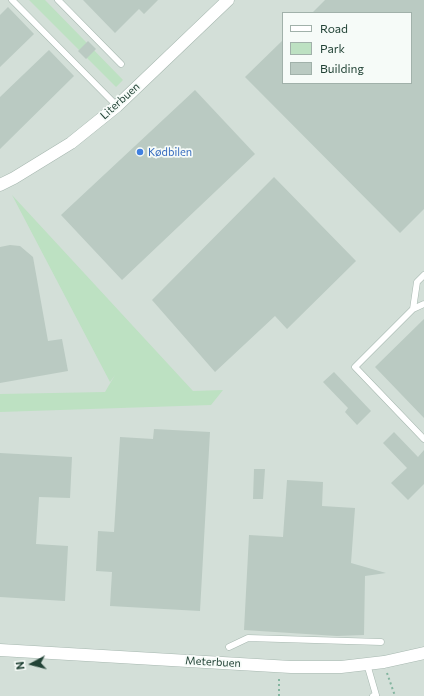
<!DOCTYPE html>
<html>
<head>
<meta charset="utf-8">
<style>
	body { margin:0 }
	#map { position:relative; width:424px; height:696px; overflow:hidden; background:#e5efe9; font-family:Commissioner,sans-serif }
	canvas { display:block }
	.legend { position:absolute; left:282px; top:12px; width:130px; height:72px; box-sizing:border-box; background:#f6fbf8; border:1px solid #a1b1aa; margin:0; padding:5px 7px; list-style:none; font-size:12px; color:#224336 }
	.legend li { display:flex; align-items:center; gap:8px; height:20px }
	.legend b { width:20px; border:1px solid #a1b1aa }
	.north { position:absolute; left:12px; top:644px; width:40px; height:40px; -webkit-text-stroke:3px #f6fbf8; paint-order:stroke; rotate:263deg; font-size:11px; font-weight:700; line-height:16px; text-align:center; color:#224336 }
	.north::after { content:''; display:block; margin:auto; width:14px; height:18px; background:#224336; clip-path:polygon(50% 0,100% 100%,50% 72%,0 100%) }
</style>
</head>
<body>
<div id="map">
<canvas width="424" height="696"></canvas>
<ul class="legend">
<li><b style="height:5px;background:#fff"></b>Road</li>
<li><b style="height:11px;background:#bde1c2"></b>Park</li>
<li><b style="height:11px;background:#bacac2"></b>Building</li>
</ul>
<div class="north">N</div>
</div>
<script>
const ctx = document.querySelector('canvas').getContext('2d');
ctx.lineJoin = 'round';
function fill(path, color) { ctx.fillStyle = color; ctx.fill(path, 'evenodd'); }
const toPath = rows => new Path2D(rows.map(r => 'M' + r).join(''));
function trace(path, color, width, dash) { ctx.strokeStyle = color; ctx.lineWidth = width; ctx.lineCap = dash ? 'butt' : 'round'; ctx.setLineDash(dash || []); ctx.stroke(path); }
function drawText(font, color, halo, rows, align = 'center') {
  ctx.font = font + ' Commissioner,sans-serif'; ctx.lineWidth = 3.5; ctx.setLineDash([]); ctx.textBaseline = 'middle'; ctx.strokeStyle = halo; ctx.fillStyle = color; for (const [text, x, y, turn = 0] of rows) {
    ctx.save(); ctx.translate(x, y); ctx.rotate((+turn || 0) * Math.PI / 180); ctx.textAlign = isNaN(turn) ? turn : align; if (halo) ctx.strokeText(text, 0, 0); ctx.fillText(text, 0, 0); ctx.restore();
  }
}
const built = toPath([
	[0,0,424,0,424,696,0,696],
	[283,13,411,13,411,83,283,83]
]);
const green = toPath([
	[29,0,45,0,123,80,116,87],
	[12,195,193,391,223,390,211,405,0,412,0,394,105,392,115,375,110,382]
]);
const building = toPath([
	[83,0,158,0,144,14,139,9,115,33],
	[325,0,424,0,424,209,400,233,245,77,283,40,283,83,411,83,411,13,312,13],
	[8,7,34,34,0,67,0,15],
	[88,41,96,49,86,59,78,51],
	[49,50,74,76,0,149,0,97],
	[195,90,255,154,122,280,61,215],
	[274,177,356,261,287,329,275,316,215,372,152,300],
	[10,245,20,246,33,257,48,341,62,339,68,371,0,383,0,247],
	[424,319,424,418,375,367],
	[334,372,371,411,357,425,345,412,348,408,323,382],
	[154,429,210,432,200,611,110,606,112,572,96,571,98,531,114,532,120,437,153,439],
	[394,432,418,457,424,450,424,484,408,500,391,483,407,468,383,443],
	[0,453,72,457,70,498,39,497,36,544,68,546,65,601,0,597],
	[254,469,265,469,263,499,253,499],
	[287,480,323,482,322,506,355,508,351,563,386,573,365,576,364,635,337,636,244,630,249,535,283,537]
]);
const path = toPath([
	[387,673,395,696],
	[279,696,279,677]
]);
const lane = toPath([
	[12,0,117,106],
	[58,0,121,64],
	[424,275,417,282,413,309,355,367,424,439],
	[413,309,424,304],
	[229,647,248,638,381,642],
	[367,664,376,695,373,696]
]);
const street = toPath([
	[0,185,14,178,71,143,117,106,228,0],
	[0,650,291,667,341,667,384,662,424,653]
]);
const markers = [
	[140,152,4,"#3f7fe0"]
];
const streetNames = [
	["Literbuen",120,101,-42],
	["Meterbuen",213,662,3]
];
const shopNames = [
	["Kødbilen",148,152]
];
fill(built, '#d3dfd8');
fill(green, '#bde1c2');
fill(building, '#bacac2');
trace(lane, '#a7b8b0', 7);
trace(street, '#a7b8b0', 13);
trace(path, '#83b59f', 2, [2, 3]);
trace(lane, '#fff', 6);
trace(street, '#fff', 12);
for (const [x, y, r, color] of markers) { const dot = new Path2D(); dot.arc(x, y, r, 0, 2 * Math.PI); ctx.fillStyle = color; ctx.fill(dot); trace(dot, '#f6fbf8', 1.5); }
drawText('11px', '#224336', '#f6fbf8', streetNames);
drawText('11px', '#366cbe', '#f6fbf8', shopNames, 'left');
</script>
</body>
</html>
